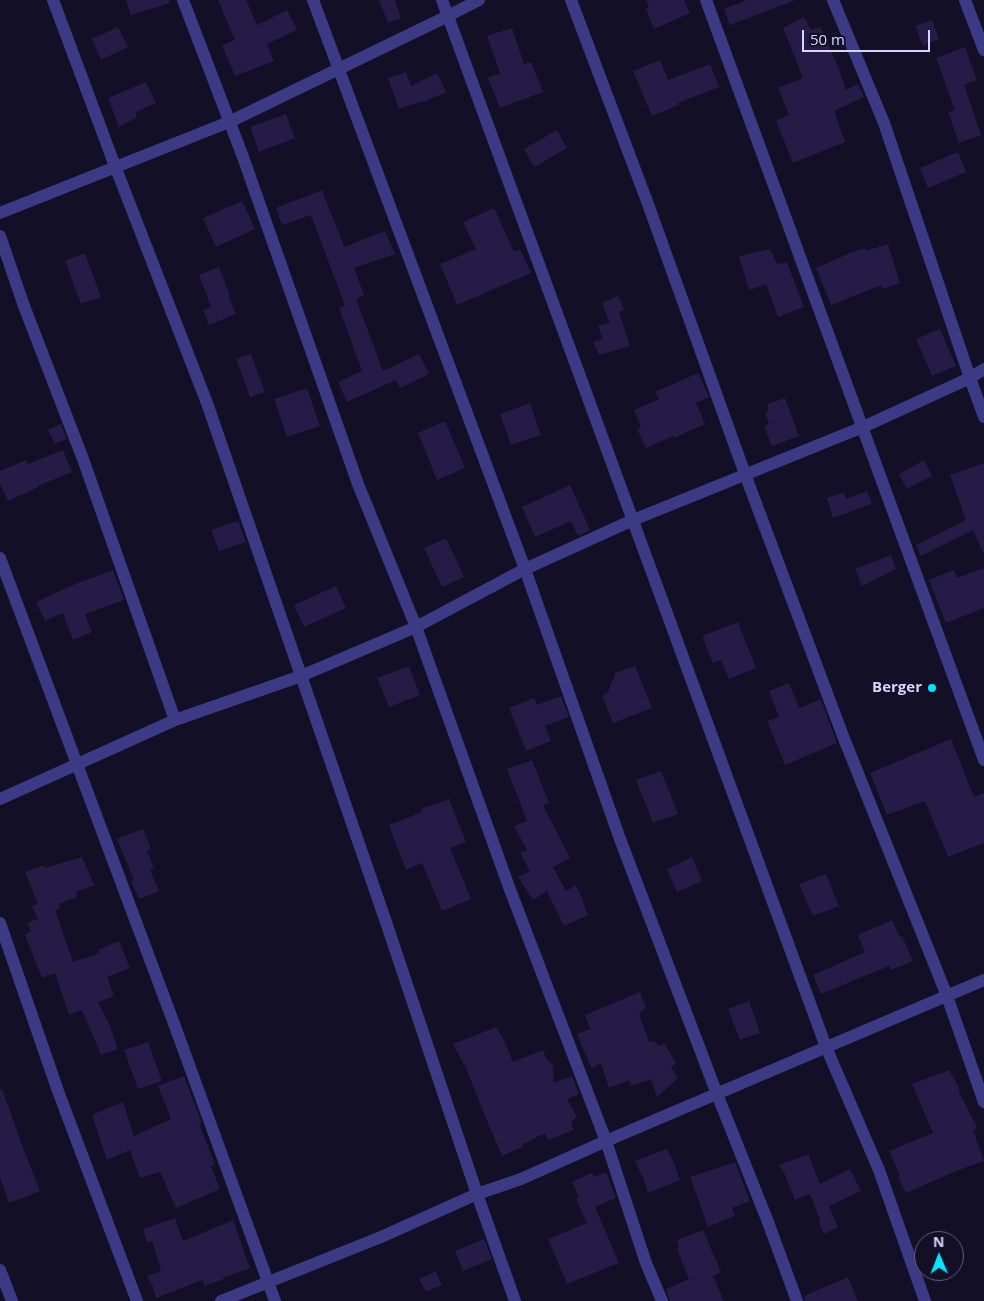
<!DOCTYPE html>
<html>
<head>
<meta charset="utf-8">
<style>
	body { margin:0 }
	#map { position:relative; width:984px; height:1301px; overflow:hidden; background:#130f26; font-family:"Open Sans",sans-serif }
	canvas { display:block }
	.north { position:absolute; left:914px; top:1231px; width:50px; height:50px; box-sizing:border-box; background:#130f26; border:1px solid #625e7d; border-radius:50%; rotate:359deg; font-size:14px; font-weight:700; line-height:20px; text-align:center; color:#d9d4ff }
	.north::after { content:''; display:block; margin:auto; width:18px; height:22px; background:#00e5ff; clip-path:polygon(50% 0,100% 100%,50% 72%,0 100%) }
	.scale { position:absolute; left:802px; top:30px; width:128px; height:22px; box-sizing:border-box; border:2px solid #d9d4ff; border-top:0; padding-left:6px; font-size:15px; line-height:18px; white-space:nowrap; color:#d9d4ff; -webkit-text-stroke:4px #130f26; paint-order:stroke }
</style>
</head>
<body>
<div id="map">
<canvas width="984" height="1301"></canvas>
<div class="north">N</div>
<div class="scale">50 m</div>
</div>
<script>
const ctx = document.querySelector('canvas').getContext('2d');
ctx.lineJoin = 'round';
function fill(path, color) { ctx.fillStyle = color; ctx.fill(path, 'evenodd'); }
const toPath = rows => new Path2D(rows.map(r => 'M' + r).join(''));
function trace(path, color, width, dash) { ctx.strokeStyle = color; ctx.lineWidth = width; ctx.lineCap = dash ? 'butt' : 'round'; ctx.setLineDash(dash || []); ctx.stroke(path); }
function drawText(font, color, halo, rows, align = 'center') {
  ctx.font = font + ' "Open Sans",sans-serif'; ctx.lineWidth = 4; ctx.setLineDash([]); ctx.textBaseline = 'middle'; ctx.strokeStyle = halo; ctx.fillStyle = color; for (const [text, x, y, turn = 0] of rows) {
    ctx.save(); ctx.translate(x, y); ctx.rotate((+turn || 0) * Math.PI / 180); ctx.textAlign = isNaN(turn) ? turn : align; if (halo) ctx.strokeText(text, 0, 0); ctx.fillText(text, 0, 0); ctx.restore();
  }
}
const building = toPath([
	[126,0,169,0,170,3,131,15],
	[218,0,246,0,257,25,287,10,297,30,267,44,274,61,235,76,222,45,235,40],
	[379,0,395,0,401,18,388,23],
	[646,0,684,0,690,13,654,29,646,9,649,8],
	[747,0,793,0,793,1,730,25,724,9],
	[804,17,811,30,820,27,828,40,827,41,839,69,846,90,858,84,864,97,834,111,845,142,793,163,776,121,789,115,778,88,803,78,783,28],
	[932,20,939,39,923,46,915,26],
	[118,27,128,47,101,60,92,39],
	[512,28,524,64,531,62,543,92,500,108,488,78,500,73,487,36],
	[965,47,977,80,964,85,981,135,959,143,948,112,955,110,936,58],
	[660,60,668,80,710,64,719,87,678,103,679,105,652,116,633,71],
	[406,72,411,86,437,73,446,92,424,102,423,101,399,109,388,78],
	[146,82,156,103,136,112,136,118,119,127,108,98],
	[286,114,295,138,259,152,250,127],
	[557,130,567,148,534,167,524,149],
	[958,152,966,172,928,188,920,168],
	[322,190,344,247,385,231,395,254,354,268,364,295,356,299,383,371,419,354,429,374,400,388,396,380,347,402,338,382,362,371,339,308,345,306,311,215,282,225,276,208],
	[242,201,255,229,216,247,203,218],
	[494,208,514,252,520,249,531,273,457,305,440,264,476,249,463,222],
	[888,244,900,283,883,289,881,285,831,305,816,268,850,253,865,248,866,251],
	[770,249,777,264,787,262,804,307,778,317,766,284,749,290,739,256],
	[85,253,101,297,81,304,65,261],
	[219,267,230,295,228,295,236,314,209,325,203,310,211,307,199,275],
	[618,296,624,310,619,312,630,346,599,355,593,342,603,339,598,326,610,323,602,303],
	[940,329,956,366,932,376,916,339],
	[251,354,265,392,250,397,236,359],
	[698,373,709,397,696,403,705,424,674,438,673,436,646,448,637,429,641,427,634,410,659,399,655,392],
	[307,388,320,426,287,437,274,399],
	[785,398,799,436,772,446,764,427,769,423,765,414,768,410,768,404],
	[530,403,541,435,511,445,500,414],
	[445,421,465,468,437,480,418,433],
	[61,424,67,439,55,444,48,430],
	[63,450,72,472,38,486,38,487,8,501,0,484,0,471,26,460,28,464],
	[924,460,932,476,907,489,899,474],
	[984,463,984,555,973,530,921,556,916,545,966,520,950,475],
	[570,485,590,530,578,536,571,521,535,537,522,507],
	[867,491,872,504,833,518,827,498,844,492,846,499],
	[238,521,246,542,219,551,211,530],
	[446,538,464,577,442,587,424,548],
	[891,555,896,569,862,586,855,569],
	[984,568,984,608,946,623,929,580,954,570,957,578],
	[113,570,124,600,85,614,92,632,73,640,63,613,45,621,36,602,73,585],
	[336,586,346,608,304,627,294,605],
	[738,622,756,668,729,679,721,660,713,663,702,636],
	[409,666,420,695,389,707,377,678],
	[635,666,652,708,613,723,602,696,608,692,611,683,614,679,615,673],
	[789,683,799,708,821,699,837,743,785,765,767,721,779,717,769,691],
	[561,696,569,717,545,726,551,741,526,751,509,708,534,698,537,705],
	[951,739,974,797,984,793,984,843,948,857,925,801,887,815,870,773],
	[532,760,549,803,543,805,570,858,553,867,566,891,576,885,584,903,583,903,588,915,564,926,547,891,533,900,518,877,530,871,520,853,527,850,514,826,527,821,507,769],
	[661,771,678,814,653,823,636,780],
	[449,799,466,842,450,848,471,899,442,911,422,863,406,870,389,825,422,812,421,809],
	[143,829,151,849,147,851,154,868,150,870,159,891,139,899,131,881,134,880,117,839],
	[82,857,94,885,76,892,77,897,59,904,60,908,55,910,73,962,100,953,98,950,119,941,130,968,107,977,114,996,98,1002,110,1026,118,1049,101,1055,82,1010,69,1015,55,973,42,978,25,935,31,931,27,923,38,919,32,906,38,904,25,872,44,865,45,868],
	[692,857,702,881,677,892,667,869],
	[826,874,839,906,813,916,799,884],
	[892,920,900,937,902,936,913,961,891,970,889,966,821,994,813,975,865,952,858,935],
	[640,992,646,1007,639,1014,649,1042,653,1041,659,1046,664,1043,676,1063,671,1067,678,1078,657,1097,651,1079,631,1086,629,1080,609,1088,601,1063,591,1068,577,1034,590,1029,585,1015],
	[749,1001,760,1033,740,1040,728,1009],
	[496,1027,504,1040,513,1062,543,1050,547,1060,553,1065,554,1083,572,1076,579,1094,567,1099,577,1117,571,1122,574,1130,548,1140,545,1133,523,1144,523,1147,502,1156,484,1114,465,1065,464,1065,453,1044],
	[148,1042,162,1081,138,1089,124,1050],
	[949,1070,960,1089,958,1090,978,1129,973,1130,984,1161,956,1171,906,1193,898,1177,900,1176,889,1151,933,1133,912,1084],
	[184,1076,202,1123,199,1124,215,1164,211,1166,220,1189,176,1208,160,1172,140,1178,130,1150,107,1160,92,1115,123,1102,134,1136,171,1119,158,1086],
	[2,1089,24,1150,40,1191,9,1203,0,1178,0,1090],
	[667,1149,674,1163,680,1180,648,1193,643,1178,635,1161],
	[808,1154,820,1184,850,1169,861,1191,829,1206,838,1227,824,1234,819,1223,820,1220,810,1194,795,1200,785,1175,779,1165],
	[735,1162,750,1201,732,1208,735,1216,708,1227,690,1177],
	[606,1172,616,1198,595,1207,619,1263,567,1284,548,1239,587,1223,576,1199,579,1197,572,1182,591,1173,595,1177],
	[175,1218,183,1241,233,1220,250,1268,223,1278,224,1279,205,1286,202,1280,156,1298,153,1287,147,1276,161,1271,152,1241,147,1242,143,1229],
	[703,1230,721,1272,713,1276,724,1301,670,1301,666,1289,689,1279,677,1249,679,1246,677,1240],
	[484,1239,492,1259,463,1271,455,1251],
	[436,1271,442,1285,426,1292,419,1279],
	[848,1277,858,1301,805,1301,804,1296]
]);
const minor = toPath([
	[53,0,115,166,207,403,387,925,477,1194,515,1301],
	[183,0,243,157,358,484,416,627,509,887,606,1141,646,1263,662,1301],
	[313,0,525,569,620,839,717,1094,768,1222,797,1301],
	[442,0,826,1047,879,1170,925,1301],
	[571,0,648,204,745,474,843,736,947,996,984,1102],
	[706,0,984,760],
	[833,0,884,123,970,378,984,417],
	[965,0,984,50],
	[0,213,229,122,448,16,479,0],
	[0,236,24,306,83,459,175,720],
	[0,558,176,1029,275,1301],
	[0,799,175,720,301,676,416,627,525,569,633,520,863,427,970,378,984,369],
	[0,923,58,1091,137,1301],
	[0,1270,12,1301],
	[221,1301,381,1237,477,1194,521,1179,606,1141,984,980]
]);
const markers = [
	[932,688,5,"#00e5ff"]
];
const poiNames = [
	["Berger",922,688]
];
fill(building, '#241b47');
trace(minor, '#3d3a85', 12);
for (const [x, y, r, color] of markers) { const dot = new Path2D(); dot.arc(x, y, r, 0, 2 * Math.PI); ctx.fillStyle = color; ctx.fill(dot); trace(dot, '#130f26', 2); }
drawText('bold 15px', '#d9d4ff', '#130f26', poiNames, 'right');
</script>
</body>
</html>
